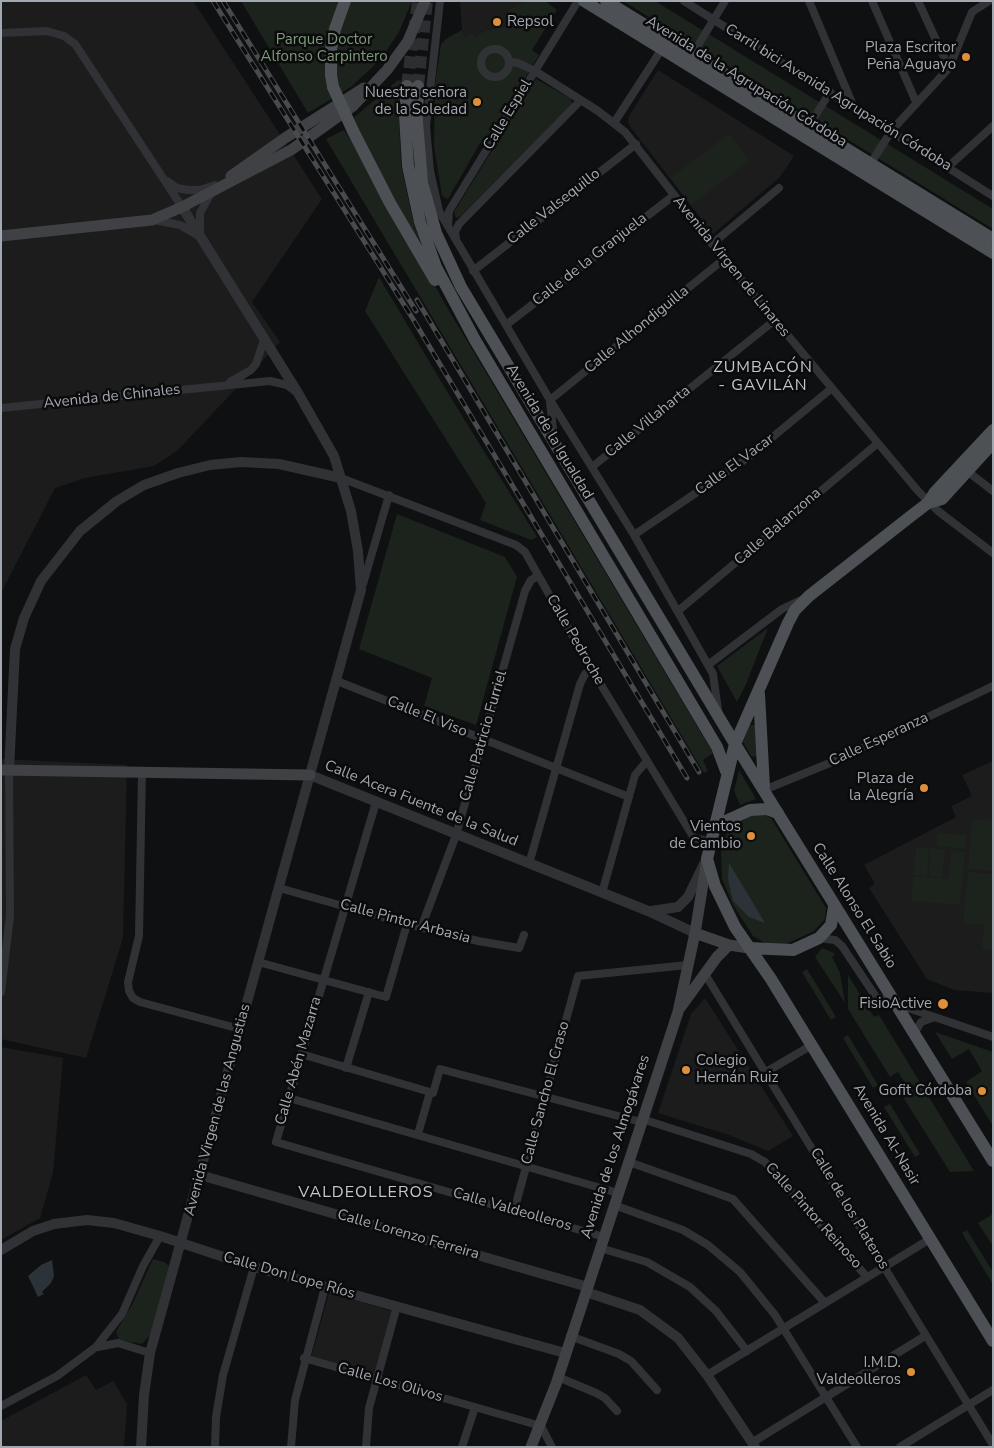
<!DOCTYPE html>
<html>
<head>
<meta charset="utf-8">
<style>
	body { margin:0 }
	#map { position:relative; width:994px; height:1448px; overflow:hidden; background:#0f1011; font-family:"Nunito Sans",sans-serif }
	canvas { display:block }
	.frame { position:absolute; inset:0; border:2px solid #a2a8b0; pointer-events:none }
</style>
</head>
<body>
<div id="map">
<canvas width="994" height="1448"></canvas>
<div class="frame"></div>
</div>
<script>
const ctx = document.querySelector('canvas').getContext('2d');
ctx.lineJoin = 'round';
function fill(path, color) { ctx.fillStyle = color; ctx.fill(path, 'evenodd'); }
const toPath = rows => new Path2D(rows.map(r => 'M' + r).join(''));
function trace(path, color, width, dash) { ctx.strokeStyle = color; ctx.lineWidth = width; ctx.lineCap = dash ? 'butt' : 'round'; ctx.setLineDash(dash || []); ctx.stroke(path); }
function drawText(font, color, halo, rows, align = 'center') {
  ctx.font = font + ' "Nunito Sans",sans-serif'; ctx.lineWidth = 5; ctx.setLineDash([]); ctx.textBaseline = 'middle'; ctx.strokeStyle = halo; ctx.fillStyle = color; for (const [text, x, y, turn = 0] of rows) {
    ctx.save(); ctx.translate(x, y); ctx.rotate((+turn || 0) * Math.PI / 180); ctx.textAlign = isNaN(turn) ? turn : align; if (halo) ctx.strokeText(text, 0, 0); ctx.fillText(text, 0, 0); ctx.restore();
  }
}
const built = toPath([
	[1,1,193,1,322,199,252,302,280,342,178,450,154,466,85,478,55,488,1,593],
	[460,1,526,1,508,10,510,26,486,30,474,37,465,37,462,30],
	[658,70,794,156,780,177,713,234,631,128,628,122,629,116],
	[1,759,127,765,123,938,86,1058,1,1039],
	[993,761,993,993,954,990,927,979,869,888,875,884,864,865,956,817,951,806,972,796,962,775],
	[705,998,793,1136,768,1151,729,1135,658,1113,691,1014],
	[1,1047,63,1058,53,1173,40,1218,1,1240],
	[329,1293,392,1311,374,1376,311,1358],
	[86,1375,96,1390,113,1381,127,1404,124,1447,1,1447,1,1421]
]);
const green = toPath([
	[241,1,412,1,399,32,381,59,351,87,308,113],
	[526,1,545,1,557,10,532,50,539,55,484,145,480,143,448,199,442,196,434,146,435,85,441,44,446,39,462,30,465,37,472,33,474,37,486,30,510,26,508,10],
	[623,1,655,1,993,209,993,229],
	[536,79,571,99,572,104,461,216,456,218,454,212],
	[398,80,401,81,399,120,401,165,414,225,426,256,351,120],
	[344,130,350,139,354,138,445,304,713,753,703,760,708,771,704,773,326,139],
	[729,134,749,161,691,205,670,178],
	[379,277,448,393,537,537,531,540,480,520,486,503,365,311],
	[397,514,505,557,517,577,476,725,424,706,432,678,359,649],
	[768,628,746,684,737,702,717,666],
	[750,725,755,725,757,755,755,757,751,756,743,742],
	[739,770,756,799,740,805,734,791],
	[761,814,771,818,826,908,825,919,814,931,786,944,765,943,753,936,733,905,722,879,721,849,728,830,750,816],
	[972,819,993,821,993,871,968,869],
	[938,833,966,835,965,849,937,846],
	[916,847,929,848,927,876,913,875],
	[931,848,945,850,942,878,929,876],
	[951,851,965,852,960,905,911,901,913,876,949,879],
	[968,872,993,874,993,950,982,949,984,925,963,923],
	[822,948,834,953,835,955,832,957,840,973,845,1003,815,957],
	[807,969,836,1017,831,1020,802,972],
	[848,975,874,1017,879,1015,974,1171,950,1172,903,1097,910,1091,898,1072,890,1077,848,1009],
	[935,1032,993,1052,993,1126,966,1082,982,1071,969,1049,952,1059],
	[848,1035,878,1085,873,1088,843,1038],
	[890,1104,920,1154,915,1157,884,1107],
	[993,1214,993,1246,978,1223],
	[967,1230,993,1272,992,1283,962,1233],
	[153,1259,164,1262,169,1266,150,1335,142,1344,119,1340,116,1332,133,1303]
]);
const water = toPath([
	[729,863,765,923,749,917,733,901,728,879],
	[52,1260,54,1276,51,1283,42,1292,44,1294,38,1297,28,1276,41,1265]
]);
const primaryTunnel = toPath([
	[407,86,418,1],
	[418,86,427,1]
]);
const minor = toPath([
	[440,1,426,126,430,171,439,211,550,400,634,535,708,665,713,674,718,710],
	[684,1,993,196],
	[809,1,855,110],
	[872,1,916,102],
	[918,1,949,68],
	[1,33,47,31,64,36,75,44,182,207],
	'481 63a14 14 0 1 1 28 0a14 14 0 1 1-28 0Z',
	[691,57,725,1],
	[510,62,518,63,535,71,598,111,625,132,724,259,918,491,938,511,993,553],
	[614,123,663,47],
	[809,126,830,92],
	[869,166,892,130,949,68,972,12,989,1],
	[948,167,993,126],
	[167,181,177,188,188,190,200,190,215,185],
	[154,220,180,225,197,235],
	[448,225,449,211,578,1],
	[200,233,200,213,210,195],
	[456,239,455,232,459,224,581,100],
	[712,244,779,188],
	[473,271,636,144],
	[506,325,673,196],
	[230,382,251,370,256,364,264,340],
	[550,400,724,259],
	[550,402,554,438],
	[1,408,270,381,287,385,295,391],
	[592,467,775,320],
	[967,471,993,491],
	[341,478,516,545,525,552,592,670,694,838,711,842],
	[634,535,746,459,832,388],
	[363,584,389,495],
	[678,611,878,443],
	[708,665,782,609,801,600],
	[337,681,629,797],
	[142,771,139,936,128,982,129,991,133,998,140,1002,240,1029],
	[764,790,837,760,993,686],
	[376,802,276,1142,604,1237],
	[529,864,580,684,585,674,592,670],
	[279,888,407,924,478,941,519,948,524,935],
	[602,893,635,775,646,762],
	[421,928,456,835,525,591,531,580,538,576],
	[819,938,835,940,842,946,876,997,993,1037],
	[258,962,386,997,407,924],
	[705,974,993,1445],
	[1,992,10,916,9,770],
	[914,1034,921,1022,935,1017],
	[301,1054,430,1092],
	[346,1068,369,992],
	[766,1072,812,1045],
	[289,1098,618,1193],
	[642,1119,751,1154,765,1162,867,1277],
	[418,1134,430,1092,433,1093,440,1069,641,1122],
	[629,1162,733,1199,825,1303],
	[614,1205,683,1230,708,1245,740,1272,775,1315,857,1447],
	[514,1211,578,976,688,965],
	[600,1248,647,1262,690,1287,716,1311,747,1351],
	[570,1336,619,1354,631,1361,657,1390],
	[98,1347,118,1343,150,1353],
	[304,1358,541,1426,552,1447],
	[707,1375,930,1239],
	[558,1377,596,1393,605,1398,617,1411],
	[1,1406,57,1376,96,1347,122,1314,143,1266,160,1236],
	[753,1442,925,1336],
	[215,1447,216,1417,223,1375,254,1267],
	[291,1447,295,1400,325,1287],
	[366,1447,369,1408,397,1306],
	[462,1447,475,1407],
	[900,1447,993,1390]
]);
const tertiary = toPath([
	[9,770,15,649,24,618,41,581,80,531,117,501,144,485,178,473,210,465,241,462,279,464,341,478],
	[310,775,648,911,695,933],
	[651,911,678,907,688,897,704,864],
	[200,1175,588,1287],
	[1,1250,33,1231,54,1224,87,1220,114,1223,160,1236,254,1267,565,1353],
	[586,1292,640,1310,678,1338,707,1375,755,1447],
	[141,1447,144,1395,150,1353,361,590,358,551,351,511,334,456,298,393,182,207]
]);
const secondary = toPath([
	[231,176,285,138,364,88],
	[1,236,152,220,182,207,291,150,353,106,387,70,408,41,425,1],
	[1,770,310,775],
	[695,933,729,945,749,948],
	[680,1008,717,957,729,945],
	[531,1447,556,1384,678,1012,695,933,707,859]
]);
const primary = toPath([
	[584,1,993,253],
	[606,1,993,239],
	[407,86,405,116,408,166,420,222,436,267,475,340,717,747,726,771],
	[418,86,417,122,422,182,436,233,461,287,735,744,993,1161],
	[333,87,331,75,331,49,335,29,345,1],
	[353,131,390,203,435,280],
	[993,443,942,499,928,503,911,516,809,596,795,610,788,623,735,744,707,859,715,886,735,927,771,979,993,1341],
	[928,503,935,492,993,430],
	[759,694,764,787],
	[715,826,750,810,767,809,778,813],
	[749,948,793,950,819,938,831,925,834,907]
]);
const rail = toPath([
	[213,1,413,319,687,778],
	[223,1,416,311],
	[417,300,699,772]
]);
const primaryBridge = toPath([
	[333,87,353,131]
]);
const markers = [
	[497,22,5,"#dc903c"],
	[966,57,5,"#dc903c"],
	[477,102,5,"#dc903c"],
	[924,788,5,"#dc903c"],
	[751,836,5,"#dc903c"],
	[943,1004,6,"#dc903c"],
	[686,1070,5,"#dc903c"],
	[982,1091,5,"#dc903c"],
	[911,1372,5,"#dc903c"]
];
const poiNames = [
	["Repsol",507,22,"left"],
	["Plaza Escritor",956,48],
	["Peña Aguayo",956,65],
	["Nuestra señora",467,93],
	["de la Soledad",467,110],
	["Plaza de",914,779],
	["la Alegría",914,796],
	["Vientos",741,827],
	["de Cambio",741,844],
	["FisioActive",932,1004],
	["Colegio",696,1061,"left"],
	["Hernán Ruiz",696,1078,"left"],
	["Gofit Córdoba",972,1091],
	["I.M.D.",901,1363],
	["Valdeolleros",901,1380]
];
const parkNames = [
	["Parque Doctor",324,40],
	["Alfonso Carpintero",324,57]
];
const streetNames = [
	["Avenida de la Agrupación Córdoba",746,82,32],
	["Carril bici Avenida Agrupación Córdoba",838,98,32],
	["Calle Espiel",508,115,-59],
	["Calle Valsequillo",554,207,-38],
	["Calle de la Granjuela",590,260,-38],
	["Avenida Virgen de Linares",731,267,51],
	["Calle Alhondiguilla",637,330,-39],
	["Avenida de Chinales",112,397,-6],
	["Calle Villaharta",648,422,-39],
	["Avenida de la Igualdad",549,432,59],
	["Calle El Vacar",735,465,-36],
	["Calle Balanzona",778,527,-41],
	["Calle Pedroche",575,640,60],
	["Calle El Viso",427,717,22],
	["Calle Patricio Furriel",484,736,-74],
	["Calle Esperanza",879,740,-25],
	["Calle Acera Fuente de la Salud",421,804,22],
	["Calle Alonso El Sabio",854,906,58],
	["Calle Pintor Arbasia",405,922,15],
	["Calle Abén Mazarra",299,1061,-74],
	["Calle Sancho El Craso",546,1093,-75],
	["Avenida Virgen de las Angustias",218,1110,-75],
	["Avenida Al-Nasir",886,1135,59],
	["Avenida de los Almogávares",616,1147,-72],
	["Calle de los Plateros",849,1209,59],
	["Calle Valdeolleros",512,1210,16],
	["Calle Pintor Reinoso",813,1216,48],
	["Calle Lorenzo Ferreira",408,1235,16],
	["Calle Don Lope Ríos",289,1276,16],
	["Calle Los Olivos",390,1383,16]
];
const neighbourhoodNames = [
	["ZUMBACÓN",763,368],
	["- GAVILÁN",763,386],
	["VALDEOLLEROS",366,1193]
];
fill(built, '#1c1c1d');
fill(green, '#1c231c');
fill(water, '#2b3338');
trace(primaryTunnel, '#2c2e31', 12, [12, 6]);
trace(minor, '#313235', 8);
trace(tertiary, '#313235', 10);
trace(secondary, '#3f4145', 11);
trace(primary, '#4d5054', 12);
trace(rail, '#484a4e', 5);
trace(rail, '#0b0b0c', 3, [9]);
trace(primaryBridge, '#4d5054', 12);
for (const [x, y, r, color] of markers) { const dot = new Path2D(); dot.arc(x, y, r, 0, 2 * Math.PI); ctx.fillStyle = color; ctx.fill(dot); trace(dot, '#0b0b0c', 2); }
drawText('15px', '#a2a8b0', '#0b0b0c', poiNames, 'right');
drawText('15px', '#7d997b', '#0b0b0c', parkNames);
drawText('15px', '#a2a8b0', '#0b0b0c', streetNames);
ctx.letterSpacing = '1px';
drawText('16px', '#c3c7cd', '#0b0b0c', neighbourhoodNames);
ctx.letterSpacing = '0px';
</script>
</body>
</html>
